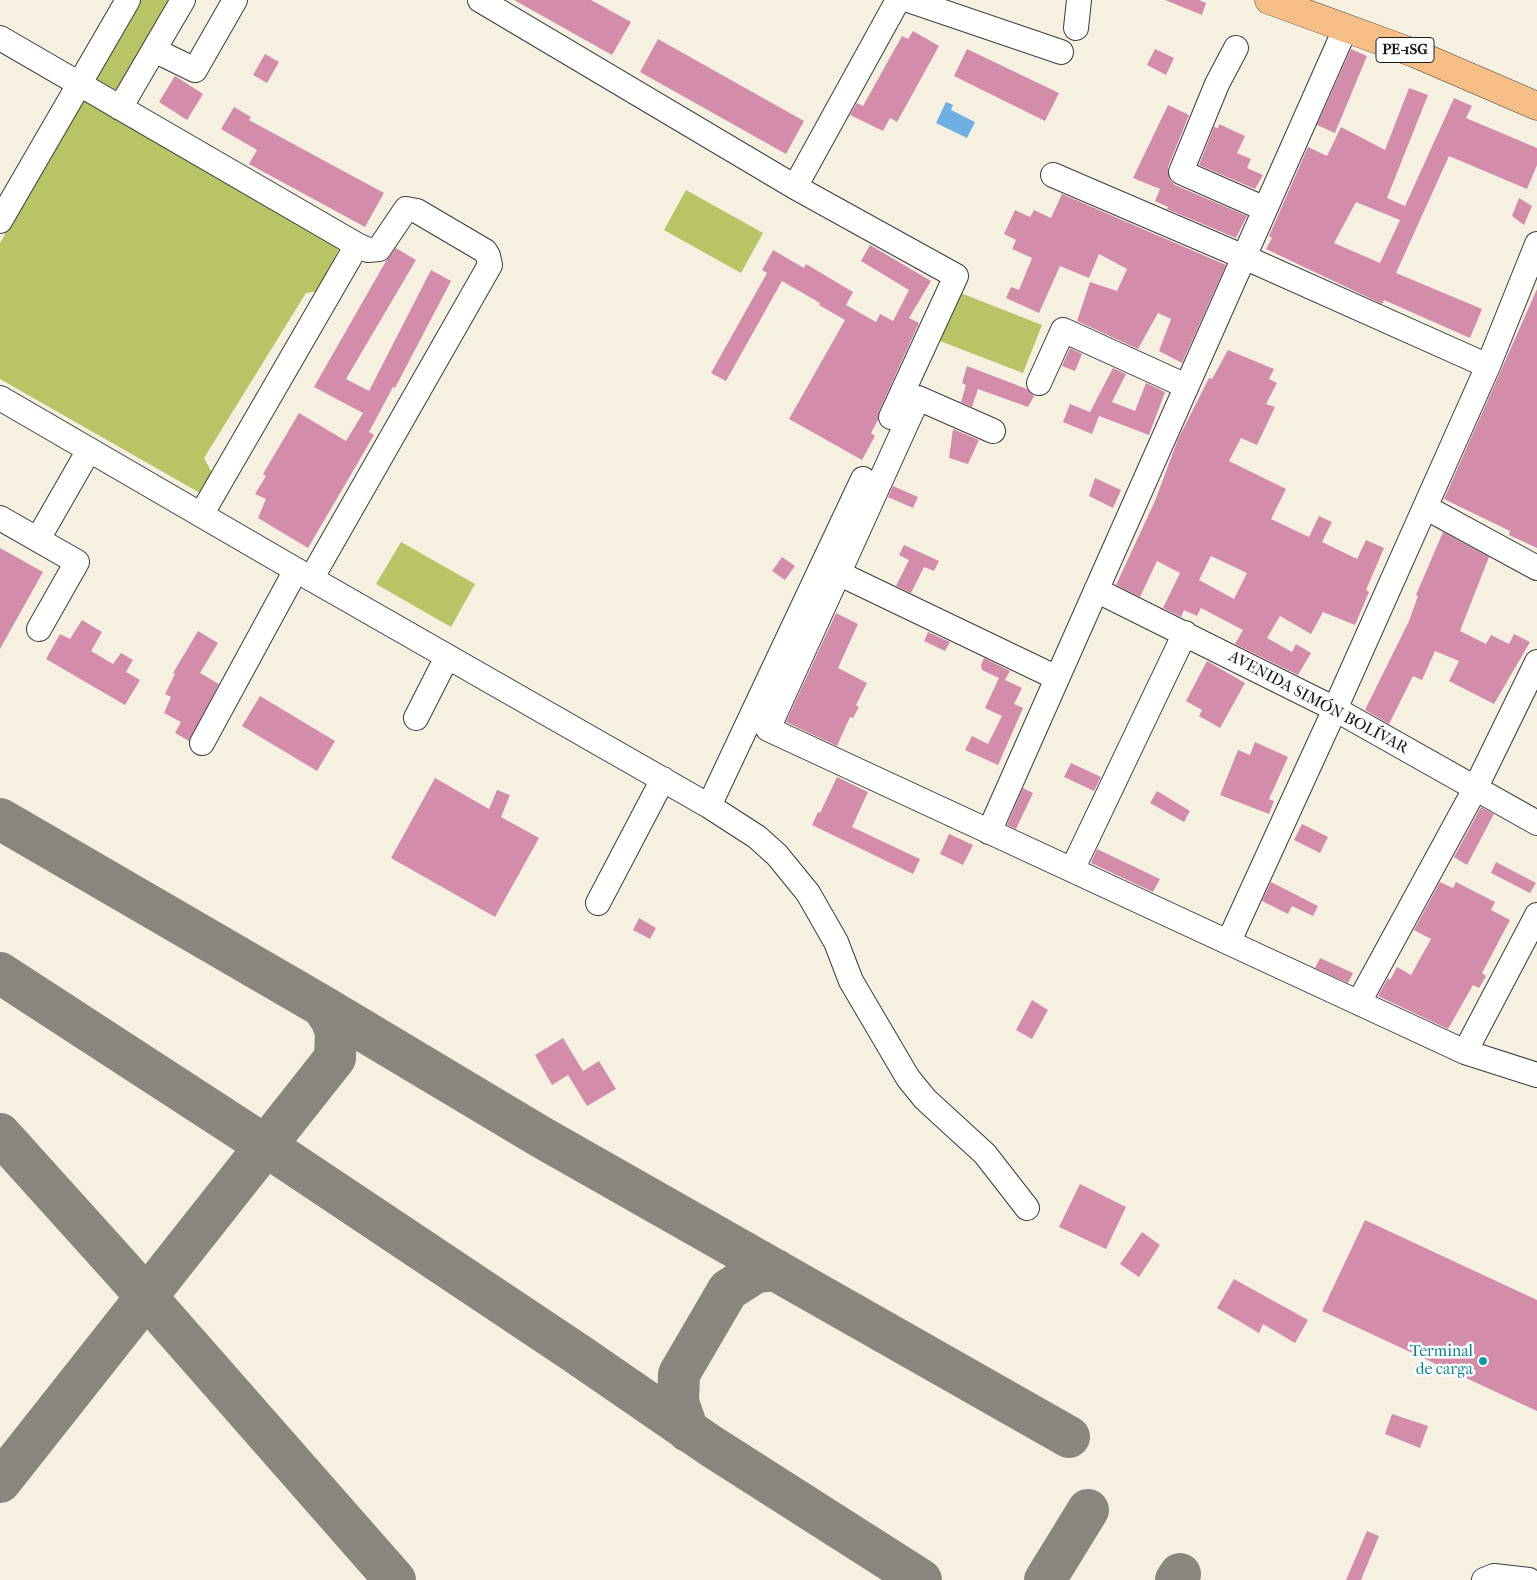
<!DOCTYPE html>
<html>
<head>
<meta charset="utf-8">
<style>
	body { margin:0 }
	canvas { display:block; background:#f6f0e1 }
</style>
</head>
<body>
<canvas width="1537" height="1580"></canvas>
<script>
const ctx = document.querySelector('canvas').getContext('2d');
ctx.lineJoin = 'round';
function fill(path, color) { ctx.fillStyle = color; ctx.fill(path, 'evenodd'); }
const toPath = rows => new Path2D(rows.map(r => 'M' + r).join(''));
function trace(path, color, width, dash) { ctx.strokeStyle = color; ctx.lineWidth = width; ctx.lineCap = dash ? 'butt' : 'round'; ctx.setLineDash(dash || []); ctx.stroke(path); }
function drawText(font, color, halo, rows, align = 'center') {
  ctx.font = font + ' "IM FELL French Canon",serif'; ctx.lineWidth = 5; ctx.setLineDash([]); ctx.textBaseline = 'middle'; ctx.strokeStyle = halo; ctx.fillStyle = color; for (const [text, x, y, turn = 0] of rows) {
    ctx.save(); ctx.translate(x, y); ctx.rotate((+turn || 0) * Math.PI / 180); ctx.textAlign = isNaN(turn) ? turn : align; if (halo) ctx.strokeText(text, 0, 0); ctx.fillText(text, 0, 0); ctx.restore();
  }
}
const green = toPath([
	[135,0,176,0,118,89,109,90,99,85,95,77],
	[83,98,339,248,320,291,306,293,204,458,212,473,200,493,0,379,0,243],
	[686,190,763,233,741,273,664,230],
	[958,292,1042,325,1023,373,940,341],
	[401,542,475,584,451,627,376,584]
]);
const water = toPath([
	[946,102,953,105,951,110,975,122,967,138,936,123]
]);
const taxiway = toPath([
	[0,819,322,1006,541,1137,1069,1437],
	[0,973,266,1146,576,1353,711,1446,921,1580],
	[0,1134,120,1267,395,1580],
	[688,1431,678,1402,679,1374,728,1290,756,1272,776,1270],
	[0,1482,335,1058,336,1032,331,1019,322,1006],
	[1045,1580,1088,1510],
	[1176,1580,1180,1574]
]);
const building = toPath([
	[514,0,591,0,631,22,612,55],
	[1165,0,1199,0,1206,3,1202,15],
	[913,31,939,46,897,122,890,118,883,131,850,115,857,103,863,106,902,36,908,39],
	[658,39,804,121,786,154,640,72],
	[967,49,1059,93,1045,121,954,76],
	[1155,49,1174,58,1166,75,1147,65],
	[1351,49,1367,56,1335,133,1317,125],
	[265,54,279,62,267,83,253,75],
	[175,76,203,94,187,120,159,102],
	[1409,88,1428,95,1387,198,1405,206,1454,98,1472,106,1466,118,1537,148,1537,165,1527,189,1449,156,1396,273,1482,309,1470,338,1384,300,1382,304,1266,249,1272,238,1269,236,1308,147,1327,156,1341,127,1385,150],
	[1356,202,1400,220,1380,263,1334,243],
	[1168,105,1189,115,1168,167,1170,180,1175,185,1247,216,1236,238,1167,209,1168,207,1155,201,1160,189,1133,178],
	[234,107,251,117,249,120,384,193,365,227,249,164,257,150,221,129],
	[1219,124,1245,136,1237,153,1251,159,1247,168,1263,175,1255,189,1199,165,1214,127,1218,128],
	[1062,194,1226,265,1182,363,1159,351,1171,319,1158,313,1138,349,1077,321,1090,282,1117,291,1127,269,1099,254,1089,278,1060,266,1039,313,1006,298,1011,287,1019,290,1032,258,1012,249,1016,240,1004,234,1015,210,1030,217,1034,210,1051,218],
	[1519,198,1532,206,1524,225,1512,216],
	[870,245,931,281,909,318,919,323,879,411,878,420,871,433,875,436,862,460,789,419,845,320,819,305,820,303,782,281,726,381,711,373,767,273,762,270,773,250,804,268,806,264,853,292,846,305,876,322,880,314,893,321,909,290,861,261],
	[396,248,416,260,346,379,369,391,431,270,451,281,395,388,393,387,369,432,374,435,308,548,258,518,266,499,255,494,266,476,263,474,299,413,346,441,363,413,314,387,386,261],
	[1537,289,1537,548,1509,535,1510,531,1444,499],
	[1070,348,1082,354,1075,371,1062,366],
	[1228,350,1274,369,1269,379,1277,383,1266,404,1275,407,1257,445,1241,438,1229,461,1286,489,1271,519,1309,537,1319,516,1332,522,1322,542,1357,559,1366,540,1384,548,1366,590,1369,592,1355,625,1323,612,1311,634,1280,616,1267,638,1292,652,1296,644,1311,653,1298,675,1235,644,1243,630,1201,608,1197,616,1184,610,1181,617,1163,608,1180,573,1157,561,1140,597,1116,585,1155,501,1178,439,1209,378,1212,379],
	[1211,556,1247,573,1234,599,1199,580],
	[967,366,1027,389,1034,396,1028,407,978,389,972,407,961,402,966,385,962,383],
	[1113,368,1126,374,1112,402,1135,411,1146,383,1165,392,1149,435,1099,416,1092,434,1063,422,1070,404,1090,412],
	[953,429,979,440,968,464,949,458],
	[1095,478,1121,490,1113,508,1089,496],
	[893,486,918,497,913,508,888,497],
	[1443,532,1489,557,1460,631,1486,644,1491,635,1509,644,1514,634,1530,642,1494,704,1449,681,1459,661,1435,651,1422,680,1413,676,1389,724,1365,710,1409,621,1418,596,1416,595],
	[904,545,939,561,934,571,924,567,911,593,896,586,909,560,899,555],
	[0,548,43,572,0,649],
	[782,557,795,566,785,580,772,571],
	[836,613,858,624,838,668,867,683,856,705,859,707,853,718,850,717,837,746,786,722],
	[82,620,102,632,91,651,113,664,121,653,133,660,126,672,140,680,125,705,46,659,60,634,70,639],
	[198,631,218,643,200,673,219,684,189,741,175,733,181,722,164,713,171,697,165,694,175,674,173,673],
	[928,632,950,642,945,651,924,641],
	[984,658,1010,671,1005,680,1022,688,1014,704,1023,708,998,765,965,750,972,736,988,744,1002,716,985,708,999,678,982,670,981,665],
	[1207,661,1245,683,1220,728,1199,716,1202,710,1186,701],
	[260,696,335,741,317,771,242,726],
	[1255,742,1288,757,1269,799,1274,801,1269,814,1220,795,1238,750,1250,755],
	[1071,763,1101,777,1094,791,1064,777],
	[837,777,868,792,852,827,920,859,913,874,812,825,818,812,820,813],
	[435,778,489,809,497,790,510,795,501,817,539,838,495,917,391,858],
	[1023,788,1033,793,1016,829,1007,825],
	[1157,791,1190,811,1184,822,1150,803],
	[1481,807,1494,814,1467,865,1454,857],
	[1302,824,1328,837,1320,853,1294,840],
	[949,834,973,845,963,865,940,854],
	[1097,849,1160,879,1153,892,1091,863],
	[1496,862,1536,883,1530,893,1491,873],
	[1271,882,1318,906,1313,916,1292,906,1288,914,1262,901],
	[1440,882,1453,888,1456,882,1495,902,1491,910,1510,920,1482,973,1486,976,1479,988,1473,985,1448,1029,1378,996,1388,978,1390,980,1397,967,1411,975,1431,939,1414,930],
	[639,918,656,928,650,939,633,930],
	[1320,958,1353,973,1348,983,1315,968],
	[1032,1000,1048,1010,1032,1039,1016,1030],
	[563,1038,583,1071,599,1061,616,1089,587,1106,568,1075,552,1085,535,1055],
	[1080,1184,1126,1207,1106,1249,1059,1227],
	[1365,1220,1537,1300,1537,1411,1322,1311],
	[1142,1232,1160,1245,1139,1277,1120,1264],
	[1234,1279,1308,1320,1295,1343,1263,1324,1259,1333,1217,1308],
	[1392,1414,1428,1426,1420,1448,1385,1434],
	[1367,1531,1379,1536,1361,1580,1346,1580]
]);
const minor = toPath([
	[480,0,795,187,956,276,891,417],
	[908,0,1061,52],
	[1076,28,1079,0],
	[0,38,357,245,368,250,379,249,406,209,417,211,485,251,488,256,490,265,311,579],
	[1236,48,1217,84,1181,172,1265,209],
	[154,50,195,70,235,0],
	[120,108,183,0],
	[1053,175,1244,257,1488,366],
	[795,187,898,0],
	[0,221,128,0],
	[1039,383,1063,330,1186,386],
	[0,398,296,570,709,806,757,837,777,855,808,893,836,942,851,981,908,1078,925,1099,985,1154,1027,1208],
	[993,431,918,398,768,729,1465,1052,1537,1075],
	[1425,507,1537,568],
	[201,515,357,245],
	[0,518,77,562,39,629],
	[38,539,89,450],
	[838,573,1057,678],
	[1096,590,1335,709,1537,823],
	[416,718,447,657],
	[202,743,296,570],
	[709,806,863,479],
	[989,832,1346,27],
	[1072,870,1185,633],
	[598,903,663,779],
	[1229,941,1335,709,1488,366,1537,244],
	[1359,1002,1475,789,1537,662],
	[1465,1052,1537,915],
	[1484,1580,1494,1576,1529,1580]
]);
const major = toPath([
	[1269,0,1414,53,1537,106]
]);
const markers = [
	[1483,1361,5,"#0f9aa8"]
];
const shields = [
	[1405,50,58]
];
const shieldNames = [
	["PE-1SG",1405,50]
];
const streetNames = [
	["AVENIDA SIMÓN BOLÍVAR",1318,703,28]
];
const cultureNames = [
	["Terminal",1473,1352],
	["de carga",1473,1370]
];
fill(green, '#b8c466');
fill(water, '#6eb0e3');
trace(taxiway, '#89867e', 42);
fill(building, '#d38daa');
trace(minor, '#3d3c3a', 26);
trace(major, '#3d3c3a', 29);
trace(minor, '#fff', 24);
trace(major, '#f6be87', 28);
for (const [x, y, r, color] of markers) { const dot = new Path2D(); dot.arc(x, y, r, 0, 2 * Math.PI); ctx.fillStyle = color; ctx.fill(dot); trace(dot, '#fff', 2); }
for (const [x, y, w] of shields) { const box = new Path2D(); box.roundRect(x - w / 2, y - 12.5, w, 25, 4); ctx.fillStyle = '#fff'; ctx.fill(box); trace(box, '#1c1c1c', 1); }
drawText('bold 15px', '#1c1c1c', null, shieldNames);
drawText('16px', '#1c1c1c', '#fff', streetNames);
drawText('16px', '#0d838f', '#fff', cultureNames, 'right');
</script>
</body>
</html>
